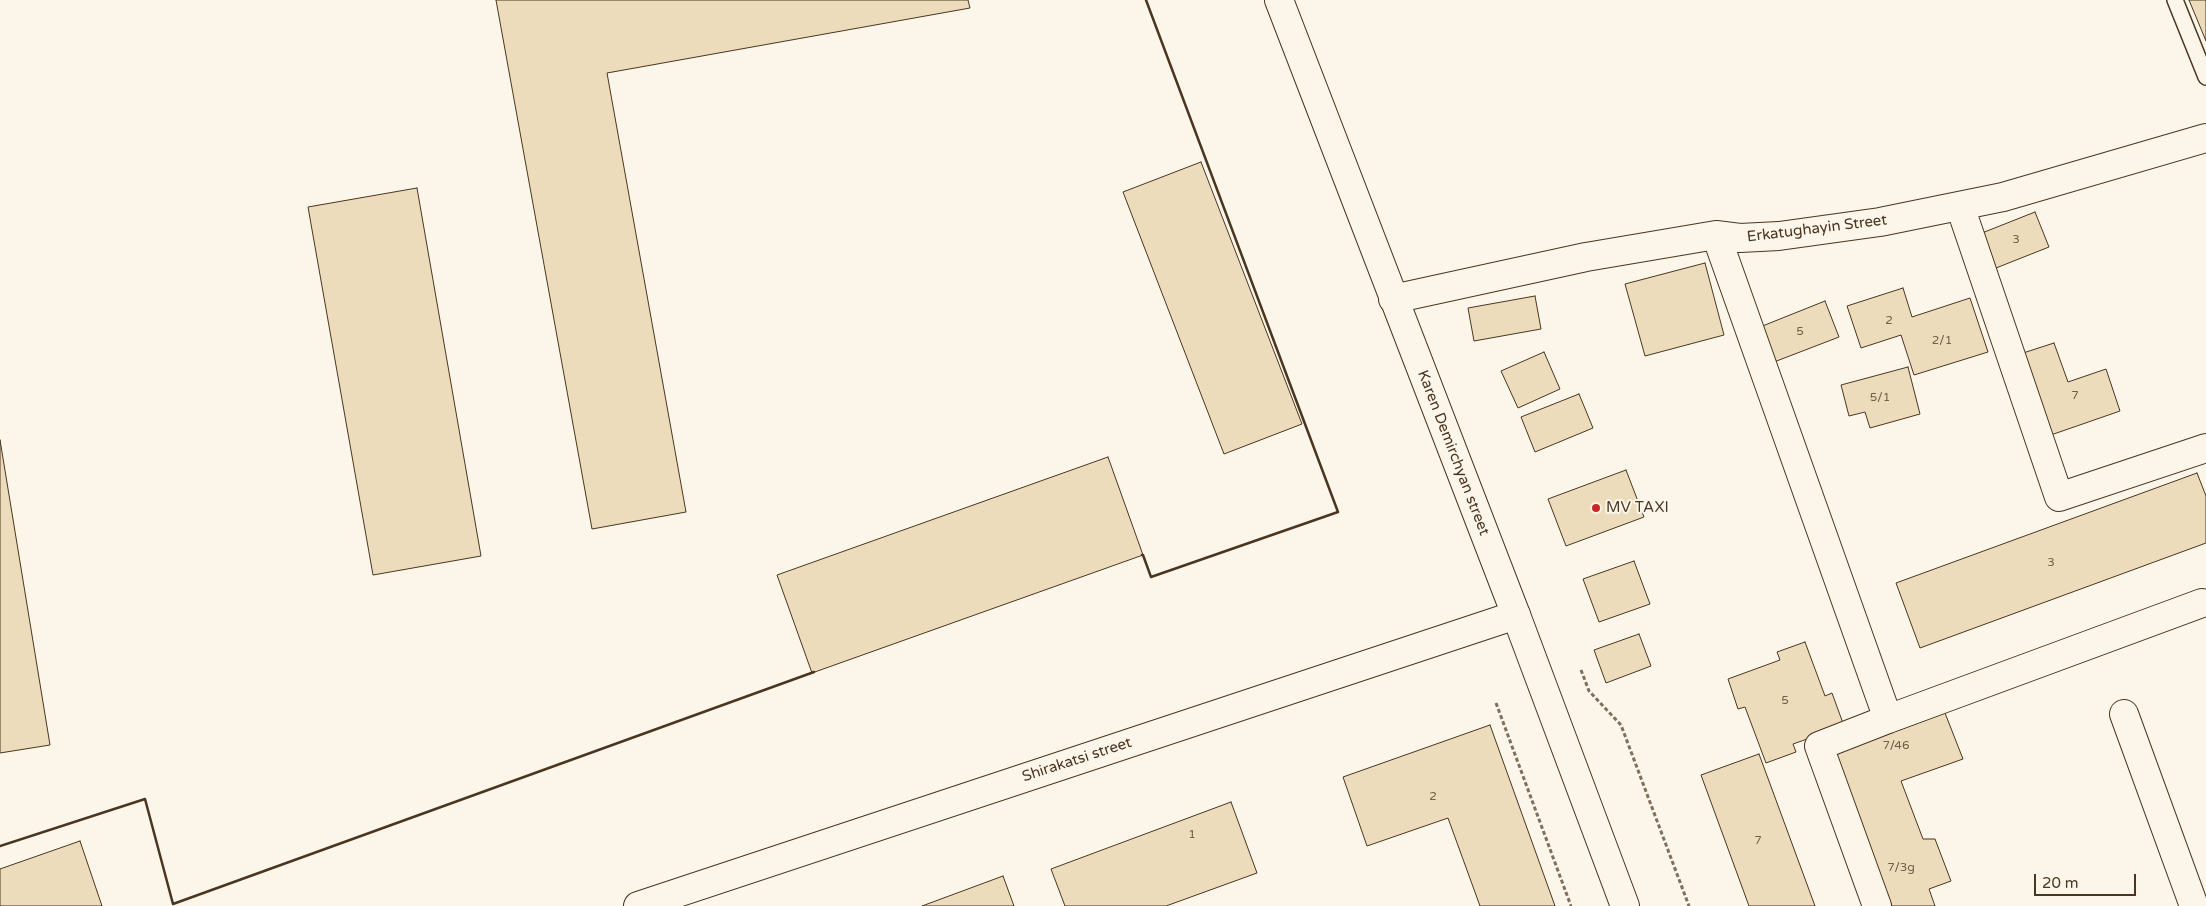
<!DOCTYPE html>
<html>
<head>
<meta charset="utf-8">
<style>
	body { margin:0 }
	#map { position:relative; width:2206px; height:906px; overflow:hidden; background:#fbf6e9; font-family:"Varela Round",sans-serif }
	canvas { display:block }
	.scale { position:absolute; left:2034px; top:874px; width:102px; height:22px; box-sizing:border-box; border:2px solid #4a3520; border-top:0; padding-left:6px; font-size:15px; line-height:18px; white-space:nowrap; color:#4a3520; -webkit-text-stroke:4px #fbf6e9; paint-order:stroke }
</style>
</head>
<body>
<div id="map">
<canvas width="2206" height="906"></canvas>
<div class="scale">20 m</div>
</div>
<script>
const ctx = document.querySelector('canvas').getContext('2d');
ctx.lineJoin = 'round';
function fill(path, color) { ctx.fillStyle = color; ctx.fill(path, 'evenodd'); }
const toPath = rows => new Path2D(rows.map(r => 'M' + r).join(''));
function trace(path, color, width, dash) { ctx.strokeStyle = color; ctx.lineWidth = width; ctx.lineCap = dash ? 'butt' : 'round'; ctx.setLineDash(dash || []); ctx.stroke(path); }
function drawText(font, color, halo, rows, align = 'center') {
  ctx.font = font + ' "Varela Round",sans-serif'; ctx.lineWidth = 4; ctx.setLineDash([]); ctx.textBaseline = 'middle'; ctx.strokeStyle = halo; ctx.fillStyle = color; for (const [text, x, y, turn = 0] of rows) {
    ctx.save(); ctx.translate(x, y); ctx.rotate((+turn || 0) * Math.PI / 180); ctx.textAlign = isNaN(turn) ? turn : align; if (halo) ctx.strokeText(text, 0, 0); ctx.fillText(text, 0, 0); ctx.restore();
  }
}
const building = toPath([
	[496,0,968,0,970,8,607,73,686,512,592,529,496,0],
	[2189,0,2206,0,2206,41,2189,0],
	[1201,162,1302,424,1224,454,1123,192,1201,162],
	[417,188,481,556,373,575,308,207,417,188],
	[2035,212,2049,247,1996,268,1982,233,2035,212],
	[1705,263,1724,335,1645,356,1625,284,1705,263],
	[1903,288,1912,317,1970,298,1988,352,1914,375,1901,335,1861,348,1847,306,1903,288],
	[1535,296,1541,329,1474,341,1468,308,1535,296],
	[1825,301,1839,337,1774,362,1760,327,1825,301],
	[2054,343,2068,382,2106,369,2120,411,2048,436,2020,354,2054,343],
	[1544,352,1560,389,1518,408,1501,371,1544,352],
	[1908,367,1920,414,1870,428,1865,412,1849,416,1841,385,1908,367],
	[1579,394,1593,428,1535,452,1521,417,1579,394],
	[0,440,50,745,0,753,0,440],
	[1108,457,1143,555,812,673,777,575,1108,457],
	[1626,470,1644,517,1566,546,1548,499,1626,470],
	[2197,473,2206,496,2206,543,1920,648,1896,583,2197,473],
	[1634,561,1650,604,1599,622,1583,579,1634,561],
	[1639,634,1651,666,1606,683,1594,650,1639,634],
	[1805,642,1825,696,1832,693,1844,726,1793,744,1796,752,1766,763,1745,707,1738,709,1728,679,1780,660,1777,652,1805,642],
	[1945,713,1963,759,1901,781,1923,839,1935,839,1951,881,1929,889,1935,906,1892,906,1835,754,1945,713],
	[1490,725,1555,906,1480,906,1448,818,1367,846,1343,777,1490,725],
	[1759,754,1815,906,1749,906,1701,775,1759,754],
	[1231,802,1257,873,1166,906,1065,906,1051,869,1231,802],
	[80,841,102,906,0,906,0,869,80,841],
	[1003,876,1014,906,922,906,1003,876]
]);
const path = toPath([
	[1581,670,1589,691,1621,725,1689,906],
	[1496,703,1571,906]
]);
const service = toPath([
	[2175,0,2206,77]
]);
const minor = toPath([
	[1960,206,2059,497,2206,448],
	[1716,235,1888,719,1819,746,1877,906],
	[1393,299,1586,257,1716,235,1740,238,1779,236,1880,222,2003,197,2206,138],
	[2124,714,2194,906],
	[1888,719,2202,603]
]);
const tertiary = toPath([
	[1516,615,1625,906]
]);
const secondary = toPath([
	[638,906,1516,615,1279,0]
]);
const wall = toPath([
	[1142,555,1143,555,1151,577,1338,512,1146,0],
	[0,846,145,799,173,904,814,672]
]);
const markers = [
	[1596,508,5,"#c62828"]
];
const numberNames = [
	["3",2016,240],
	["2",1889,321],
	["5",1800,332],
	["2/1",1942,341],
	["7",2075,396],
	["5/1",1880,398],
	["3",2051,563],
	["5",1785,701],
	["7/46",1896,746],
	["2",1433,797],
	["1",1192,835],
	["7",1758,841],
	["7/3g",1901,868]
];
const streetNames = [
	["Erkatughayin Street",1817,229,-7],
	["Karen Demirchyan street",1453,453,69],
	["Shirakatsi street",1077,760,-18]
];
const poiNames = [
	["MV TAXI",1606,508]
];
fill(building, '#ecdcbc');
trace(building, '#4a3520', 1);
trace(service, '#4a3520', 18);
trace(minor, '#4a3520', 30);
trace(tertiary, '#4a3520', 30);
trace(secondary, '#4a3520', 30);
trace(path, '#7f6f5c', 3, [4, 2.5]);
trace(service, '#fbf6e9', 15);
trace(minor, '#fbf6e9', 28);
trace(tertiary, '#fbf6e9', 28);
trace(secondary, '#fbf6e9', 28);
trace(wall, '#4a3520', 2.5);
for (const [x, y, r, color] of markers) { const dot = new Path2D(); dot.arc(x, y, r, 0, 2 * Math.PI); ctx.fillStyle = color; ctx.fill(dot); trace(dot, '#fbf6e9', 2); }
drawText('12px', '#725f47', null, numberNames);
drawText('15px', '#4a3520', '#fbf6e9', streetNames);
drawText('15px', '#4a3520', '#fbf6e9', poiNames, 'left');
</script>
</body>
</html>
